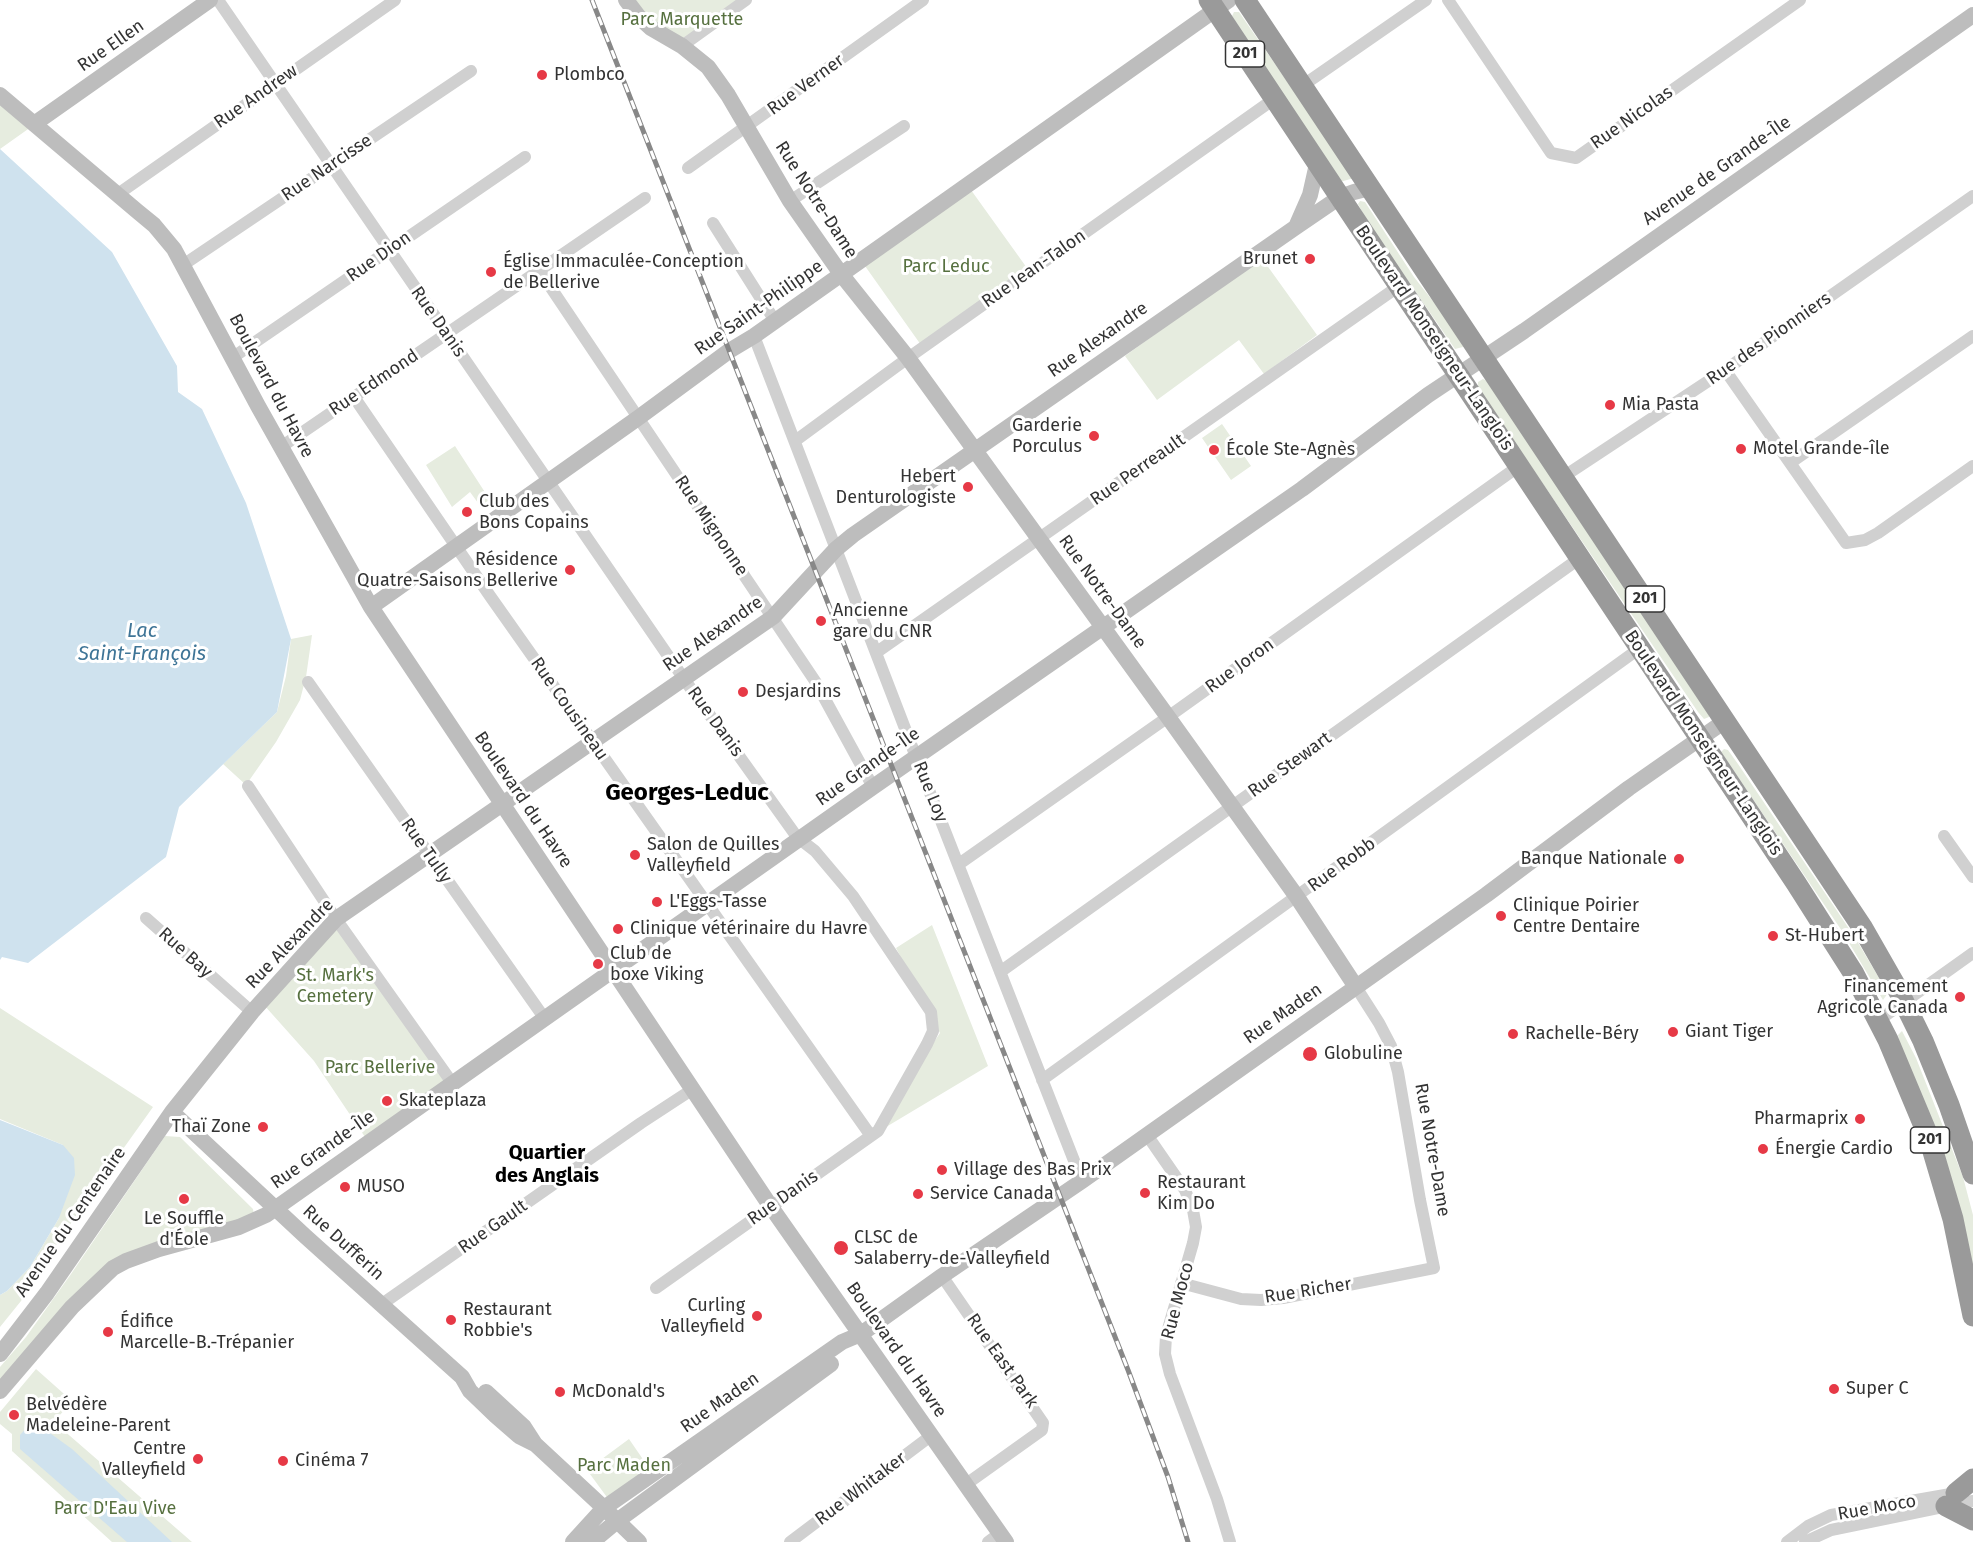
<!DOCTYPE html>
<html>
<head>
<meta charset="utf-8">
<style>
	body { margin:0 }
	canvas { display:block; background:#fff }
</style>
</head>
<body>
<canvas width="1973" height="1542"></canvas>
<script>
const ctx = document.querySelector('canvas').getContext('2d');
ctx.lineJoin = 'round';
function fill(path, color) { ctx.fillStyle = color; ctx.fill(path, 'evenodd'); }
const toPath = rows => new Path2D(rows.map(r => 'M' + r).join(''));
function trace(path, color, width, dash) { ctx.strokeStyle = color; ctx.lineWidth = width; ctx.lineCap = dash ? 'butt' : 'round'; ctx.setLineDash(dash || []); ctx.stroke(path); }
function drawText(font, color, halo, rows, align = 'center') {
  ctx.font = font + ' "Fira Sans",sans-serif'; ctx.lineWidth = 6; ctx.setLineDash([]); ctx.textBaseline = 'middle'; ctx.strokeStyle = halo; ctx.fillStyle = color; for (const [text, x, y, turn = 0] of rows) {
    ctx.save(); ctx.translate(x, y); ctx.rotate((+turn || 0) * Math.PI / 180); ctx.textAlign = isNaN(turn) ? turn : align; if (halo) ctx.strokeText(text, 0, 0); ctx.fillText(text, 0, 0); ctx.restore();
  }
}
const green = toPath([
	[631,0,748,0,682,46],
	[1234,12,1239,12,1354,178,1340,182,1232,16],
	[0,100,31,127,0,149],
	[971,190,1027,268,921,345,865,266],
	[1360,201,1365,202,1414,277,1461,337,1463,347,1455,349,1367,221,1358,204],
	[1261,257,1317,335,1264,374,1239,340,1157,400,1125,356],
	[1483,379,1487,381,1709,713,1709,717,1704,719,1698,712,1484,397,1478,387,1478,382],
	[1222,424,1251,466,1231,480,1202,438],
	[455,446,490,500,481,507,470,492,452,507,426,465],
	[312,635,306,677,300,700,276,742,246,785,223,764,277,712,286,676,291,639],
	[1724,749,1728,750,1738,764,1854,936,1888,993,1883,1000,1842,931,1721,752],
	[339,924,453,1084,369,1143,314,1061,264,1005],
	[932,925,988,1066,871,1136,940,1033,896,948],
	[0,1008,153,1107,93,1191,35,1276,21,1301,0,1327,0,1295,7,1291,30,1267,59,1218,63,1145,0,1119],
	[1902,1031,1916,1058,1963,1177,1973,1215,1973,1266,1900,1045,1898,1035],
	[165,1136,180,1137,253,1209,254,1215,131,1255,0,1385,0,1367,26,1337,71,1274],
	[36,1369,72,1401,54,1422,192,1542,112,1542,12,1451,12,1434,0,1424,0,1412],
	[629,1439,651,1471,609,1500,587,1470]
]);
const water = toPath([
	[0,149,112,252,177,366,178,392,202,409,246,503,291,639,277,712,179,807,166,857,28,963,2,957,0,960],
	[0,1120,63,1145,74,1158,75,1175,59,1218,30,1267,7,1291,0,1295],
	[33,1421,72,1449,172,1542,127,1542,20,1449,20,1435]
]);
const street = toPath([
	[218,0,684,679,797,837,815,851,853,896,931,1012,933,1031,927,1044,878,1131,656,1288],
	[1448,0,1551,153,1576,158,1800,0],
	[682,46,746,0],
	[1302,86,1426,0],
	[688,168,923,0],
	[118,194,395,0],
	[790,201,904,126],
	[713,223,775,321],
	[183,265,471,71],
	[539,270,815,681,873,787],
	[754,336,916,757,1082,1181],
	[232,358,525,157],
	[1725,370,1846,543,1865,540,1878,533,1973,466],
	[354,397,490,596,871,1136],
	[795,441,908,358,1274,99],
	[281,447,645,198],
	[1790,463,1973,336],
	[1563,477,1725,370,1973,196],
	[877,652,1399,286],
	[308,682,545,1019],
	[248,786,336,919,453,1084],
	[1944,836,1973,877],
	[959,864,1168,717,1519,466],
	[146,918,252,1012],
	[1000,972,1580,558],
	[1879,1020,1973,953],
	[1042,1080,1640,648],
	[1147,1135,1185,1190,1193,1210,1196,1227,1193,1243,1166,1336,1165,1354,1170,1374,1217,1499,1230,1542],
	[942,1276,1043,1423,1042,1430,965,1485],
	[1181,1283,1241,1299,1261,1300,1283,1298,1434,1268,1420,1200,1398,1072,1391,1046,1379,1023,1356,987],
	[382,1304,641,1123,693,1089],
	[790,1542,932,1435],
	[988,1542,1000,1533],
	[1787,1542,1808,1526,1831,1515,1962,1492],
	[1805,1542,1831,1530,1973,1501]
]);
const secondary = toPath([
	[626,0,639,17,651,28,682,46,708,67,728,95,790,201,841,274,908,358,1168,717,1297,897,1356,987],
	[0,95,137,211,154,225,174,249,258,406,371,607,771,1207,1006,1542],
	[34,124,210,0],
	[1296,227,1310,195,1317,164],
	[371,607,638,418,729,351,754,336,1229,0],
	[172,1112,305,1236,462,1377,470,1391,496,1416,519,1436,535,1444],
	[0,1354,47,1293,172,1112,252,1012,336,919,773,617,836,549,853,535,1296,227,1340,197,1354,192,1370,188],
	[0,1391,72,1307,113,1268,126,1261,159,1249,239,1227,266,1215,873,787,1302,489,1428,395,1524,331,1973,15],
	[486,1392,524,1427,535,1444,604,1508,639,1542],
	[573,1542,604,1508,842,1342,861,1334,942,1276,1082,1181,1486,895,1629,788,1725,721],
	[592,1542,617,1521,831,1364]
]);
const highway = toPath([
	[1209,0,1796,883,1854,974,1888,1040,1929,1138,1953,1219,1973,1316],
	[1245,0,1862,927,1898,990,1923,1041,1949,1105,1973,1174],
	[1956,1493,1973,1479],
	[1946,1506,1973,1520]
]);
const rail = toPath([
	[592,0,1128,1370,1168,1477,1188,1542]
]);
const markers = [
	[542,75,6,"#e63946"],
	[1310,259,6,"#e63946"],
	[491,272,6,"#e63946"],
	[1610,405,6,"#e63946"],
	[1094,436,6,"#e63946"],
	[1741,449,6,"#e63946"],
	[1214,450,6,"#e63946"],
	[968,487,6,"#e63946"],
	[467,512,6,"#e63946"],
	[570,570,6,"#e63946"],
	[821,621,6,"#e63946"],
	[743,692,6,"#e63946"],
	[635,855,6,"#e63946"],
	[1679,859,6,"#e63946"],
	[657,902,6,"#e63946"],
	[1501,916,6,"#e63946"],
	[618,929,6,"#e63946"],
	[1773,936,6,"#e63946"],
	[598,964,6,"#e63946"],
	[1960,997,6,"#e63946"],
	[1673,1032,6,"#e63946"],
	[1513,1034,6,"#e63946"],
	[1310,1054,8,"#e63946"],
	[387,1101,6,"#e63946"],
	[1860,1119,6,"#e63946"],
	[263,1127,6,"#e63946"],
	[1763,1149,6,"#e63946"],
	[942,1170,6,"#e63946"],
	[345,1187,6,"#e63946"],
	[1145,1193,6,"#e63946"],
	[918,1194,6,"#e63946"],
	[184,1199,6,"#e63946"],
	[841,1248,8,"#e63946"],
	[757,1316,6,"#e63946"],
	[451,1320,6,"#e63946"],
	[108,1332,6,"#e63946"],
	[1834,1389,6,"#e63946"],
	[560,1392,6,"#e63946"],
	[14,1415,6,"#e63946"],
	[198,1459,6,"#e63946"],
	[283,1461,6,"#e63946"]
];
const shields = [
	[1245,54,39],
	[1645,599,39],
	[1930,1140,39]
];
const shieldNames = [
	["201",1245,54],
	["201",1645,599],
	["201",1930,1140]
];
const parkNames = [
	["Parc Marquette",682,20],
	["Parc Leduc",946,267],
	["St. Mark's",335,976],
	["Cemetery",335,997],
	["Parc Bellerive",380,1068],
	["Parc Maden",624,1466],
	["Parc D'Eau Vive",115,1509]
];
const streetNames = [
	["Rue Ellen",111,46,-35],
	["Rue Verner",806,85,-36],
	["Rue Andrew",256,97,-35],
	["Rue Nicolas",1632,118,-35],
	["Rue Narcisse",327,168,-34],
	["Avenue de Grande-Île",1717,171,-35],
	["Rue Notre-Dame",816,200,57],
	["Rue Dion",379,257,-35],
	["Rue Jean-Talon",1034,269,-35],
	["Rue Saint-Philippe",759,308,-35],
	["Rue Danis",438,322,55],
	["Boulevard Monseigneur-Langlois",1434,338,56],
	["Rue des Pionniers",1769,339,-35],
	["Rue Alexandre",1098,340,-35],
	["Rue Edmond",374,383,-34],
	["Boulevard du Havre",271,386,62],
	["Rue Perreault",1138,470,-35],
	["Rue Mignonne",711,526,56],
	["Rue Notre-Dame",1102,592,54],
	["Rue Alexandre",713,634,-35],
	["Rue Joron",1240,666,-36],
	["Rue Cousineau",569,709,55],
	["Rue Danis",715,722,54],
	["Boulevard Monseigneur-Langlois",1703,743,56],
	["Rue Stewart",1290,765,-36],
	["Rue Grande-Île",868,767,-35],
	["Rue Loy",930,792,68],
	["Boulevard du Havre",523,800,56],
	["Rue Tully",426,851,55],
	["Rue Robb",1342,865,-36],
	["Rue Alexandre",290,944,-46],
	["Rue Bay",185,953,42],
	["Rue Maden",1283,1014,-35],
	["Rue Grande-Île",323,1150,-35],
	["Rue Notre-Dame",1432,1150,80],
	["Rue Danis",783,1198,-35],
	["Avenue du Centenaire",71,1222,-55],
	["Rue Gault",493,1227,-35],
	["Rue Dufferin",343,1243,42],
	["Rue Richer",1308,1291,-9],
	["Rue Moco",1178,1301,-75],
	["Boulevard du Havre",896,1350,55],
	["Rue East Park",1002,1361,55],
	["Rue Maden",720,1403,-35],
	["Rue Whitaker",861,1489,-37],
	["Rue Moco",1877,1508,-10]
];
const poiNames = [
	["Plombco",554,75],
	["Brunet",1298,259,"right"],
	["Église Immaculée-Conception",503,262],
	["de Bellerive",503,283],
	["Mia Pasta",1622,405],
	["Garderie",1082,426,"right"],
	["Porculus",1082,447,"right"],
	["Motel Grande-île",1753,449],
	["École Ste-Agnès",1226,450],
	["Hebert",956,477,"right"],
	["Denturologiste",956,498,"right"],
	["Club des",479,502],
	["Bons Copains",479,523],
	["Résidence",558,560,"right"],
	["Quatre-Saisons Bellerive",558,581,"right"],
	["Ancienne",833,611],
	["gare du CNR",833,632],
	["Desjardins",755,692],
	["Salon de Quilles",647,845],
	["Valleyfield",647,866],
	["Banque Nationale",1667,859,"right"],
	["L'Eggs-Tasse",669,902],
	["Clinique Poirier",1513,906],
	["Centre Dentaire",1513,927],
	["Clinique vétérinaire du Havre",630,929],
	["St-Hubert",1785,936],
	["Club de",610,954],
	["boxe Viking",610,975],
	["Financement",1948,987,"right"],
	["Agricole Canada",1948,1008,"right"],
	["Giant Tiger",1685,1032],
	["Rachelle-Béry",1525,1034],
	["Globuline",1324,1054],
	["Skateplaza",399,1101],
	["Pharmaprix",1848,1119,"right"],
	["Thaï Zone",251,1127,"right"],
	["Énergie Cardio",1775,1149],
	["Village des Bas Prix",954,1170],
	["Restaurant",1157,1183],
	["Kim Do",1157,1204],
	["MUSO",357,1187],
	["Service Canada",930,1194],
	["Le Souffle",184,1219,"center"],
	["d'Éole",184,1240,"center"],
	["CLSC de",854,1238],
	["Salaberry-de-Valleyfield",854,1259],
	["Curling",745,1306,"right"],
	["Valleyfield",745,1327,"right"],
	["Restaurant",463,1310],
	["Robbie's",463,1331],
	["Édifice",120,1322],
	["Marcelle-B.-Trépanier",120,1343],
	["Super C",1846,1389],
	["McDonald's",572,1392],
	["Belvédère",26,1405],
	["Madeleine-Parent",26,1426],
	["Centre",186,1449,"right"],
	["Valleyfield",186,1470,"right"],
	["Cinéma 7",295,1461]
];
const waterNames = [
	["Lac",142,631],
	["Saint-François",142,654]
];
const neighbourhoodNames = [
	["Quartier",547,1153],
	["des Anglais",547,1176]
];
const districtNames = [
	["Georges-Leduc",687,793]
];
fill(green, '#e6ecdf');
fill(water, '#cfe2ee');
trace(street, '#d0d0d0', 12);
trace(secondary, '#bdbdbd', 16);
trace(highway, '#9a9a9a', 21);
trace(rail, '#888', 5);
trace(rail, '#fff', 3, [9]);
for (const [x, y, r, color] of markers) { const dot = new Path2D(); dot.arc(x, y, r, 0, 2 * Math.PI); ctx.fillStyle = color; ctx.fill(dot); trace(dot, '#fff', 2); }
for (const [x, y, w] of shields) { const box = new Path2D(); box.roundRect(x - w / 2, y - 13, w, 26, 4.5); ctx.fillStyle = '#fff'; ctx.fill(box); trace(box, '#333', 1.5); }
drawText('bold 16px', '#333', null, shieldNames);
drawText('18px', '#56703f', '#fff', parkNames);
drawText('18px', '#333', '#fff', streetNames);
drawText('18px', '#333', '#fff', poiNames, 'left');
drawText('italic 20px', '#3f7597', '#fff', waterNames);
drawText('bold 20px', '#000', '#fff', neighbourhoodNames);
drawText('bold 24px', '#000', '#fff', districtNames);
</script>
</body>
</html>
